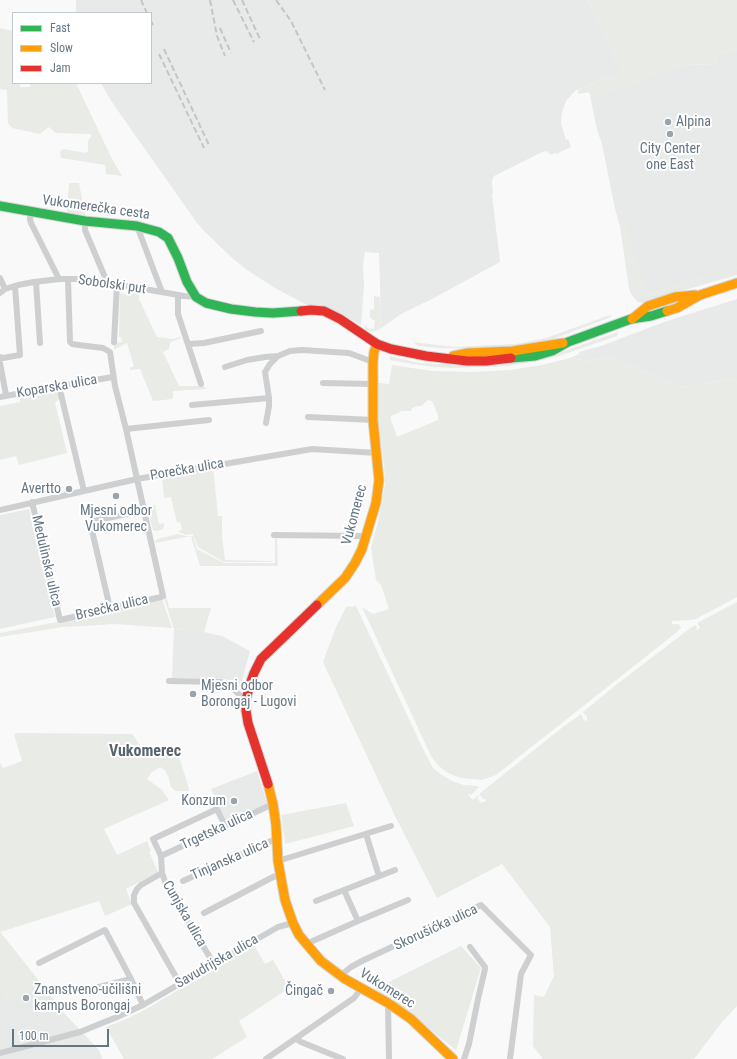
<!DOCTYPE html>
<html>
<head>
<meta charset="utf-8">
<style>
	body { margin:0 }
	#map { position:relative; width:737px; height:1059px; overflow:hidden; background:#f9f9f9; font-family:"Roboto Condensed",sans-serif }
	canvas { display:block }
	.legend { position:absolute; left:12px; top:12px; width:140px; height:72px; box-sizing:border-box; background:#fff; border:1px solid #c1c8cd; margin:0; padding:5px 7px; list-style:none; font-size:12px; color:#657683 }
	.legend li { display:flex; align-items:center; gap:8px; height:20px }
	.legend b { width:20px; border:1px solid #c1c8cd }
	.scale { position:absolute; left:12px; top:1029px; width:97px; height:18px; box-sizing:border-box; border:2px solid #657683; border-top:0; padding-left:5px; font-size:12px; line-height:14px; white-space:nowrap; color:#657683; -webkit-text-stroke:3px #fff; paint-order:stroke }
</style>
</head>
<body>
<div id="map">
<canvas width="737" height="1059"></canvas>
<ul class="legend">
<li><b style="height:5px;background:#30b455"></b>Fast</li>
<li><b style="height:5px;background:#ff9f0a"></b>Slow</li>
<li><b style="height:5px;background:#e5322d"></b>Jam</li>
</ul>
<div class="scale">100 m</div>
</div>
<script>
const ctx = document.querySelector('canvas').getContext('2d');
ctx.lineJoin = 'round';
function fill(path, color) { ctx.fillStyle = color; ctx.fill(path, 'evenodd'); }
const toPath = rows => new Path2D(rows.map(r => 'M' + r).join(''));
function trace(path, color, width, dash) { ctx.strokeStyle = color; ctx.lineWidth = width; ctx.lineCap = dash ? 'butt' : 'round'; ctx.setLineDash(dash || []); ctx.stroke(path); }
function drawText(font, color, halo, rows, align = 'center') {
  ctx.font = font + ' "Roboto Condensed",sans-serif'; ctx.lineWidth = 4; ctx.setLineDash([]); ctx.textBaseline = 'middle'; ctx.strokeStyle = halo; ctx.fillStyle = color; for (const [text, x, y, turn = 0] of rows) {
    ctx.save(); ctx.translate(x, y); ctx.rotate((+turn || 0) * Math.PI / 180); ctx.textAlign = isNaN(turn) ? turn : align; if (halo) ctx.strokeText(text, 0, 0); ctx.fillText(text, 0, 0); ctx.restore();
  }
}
const built = toPath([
	[76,0,587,0,622,72,607,79,606,77,575,91,566,101,562,112,561,123,565,137,566,140,568,139,571,147,556,154,555,153,551,155,547,151,542,152,494,176,492,181,493,193,492,194,500,262,432,299,401,314,380,329,381,316,379,253,365,252,363,265,364,286,361,325,328,307,307,305,275,288,247,270,231,257,204,231,197,223,123,118,110,99,101,83,151,83,151,13,76,13],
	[737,49,737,275,674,293,649,302,643,303,638,302,635,299,631,294,629,288,620,226,615,209,602,144,597,130,590,95,592,96,641,81,641,79,685,65,715,64,716,55],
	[737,299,737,379,720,380,692,386,678,387,609,355,590,361,570,358,579,354,579,352,601,346,667,321],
	[29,509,55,617,0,629,0,515],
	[174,629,204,632,222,636,250,651,240,688,238,689,232,682,226,679,172,678],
	[257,771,267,803,267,804,226,823,211,789],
	[0,932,65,1014,99,1050,102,1059,0,1059]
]);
const green = toPath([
	[587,0,737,0,737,49,716,55,715,64,685,65,642,79,642,81,592,96,590,95,589,92,578,94,578,90,606,77,607,79,622,72],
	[0,28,13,31,13,83,20,83,20,87,30,87,30,83,76,83,111,157,122,176,106,174,105,165,61,158,60,153,61,150,63,149,86,153,88,151,88,141,91,137,91,134,56,133,49,127,40,134,12,128,8,123,7,90,0,89],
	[69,183,79,183,85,215,67,213],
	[625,221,647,293,737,266,737,269,651,297,643,298,639,297,632,291,630,286,621,222],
	[131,290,139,292,139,299,157,337,173,339,180,337,181,338,171,342,169,347,169,349,163,352,179,386,204,386,206,389,173,391,173,399,153,401,140,369,130,370,130,368,134,366,127,343,114,350,114,346,113,345,113,343,122,342,121,337,119,337,120,293,131,295],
	[374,296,380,297,381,316,380,329,373,332,365,330,365,325,367,325,367,328,374,329,375,320,372,320,372,318,370,318,370,310,374,309],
	[610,315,612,316,606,319,545,342,519,346,481,349,438,348,418,346,413,342,454,347,516,344,546,338],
	[618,332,617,336,559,356,537,361,507,366,453,368,434,367,412,364,390,360,390,356,419,363,440,364,487,364,547,357],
	[609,355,678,387,692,386,720,380,737,379,737,597,696,619,690,620,672,621,672,624,679,624,681,628,677,632,496,775,482,780,461,778,453,775,446,772,438,765,431,756,362,607,373,614,389,609,381,585,376,580,371,548,378,522,385,484,384,465,378,420,378,383,389,384,392,365,432,371,473,372,510,370,542,365,570,358,590,361],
	[428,400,432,401,438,415,438,420,397,437,391,420,391,416,402,411,411,411,412,408,417,406,421,406],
	[53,391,57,392,60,399,55,402,67,453,19,465,16,456,0,460,0,406,20,402,20,396],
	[213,467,218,516,222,516,222,535,225,560,272,561,271,562,224,562,198,547,193,534,186,535,179,532,178,531,182,530,180,522,177,523,171,497,164,498,162,478],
	[155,505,159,524,164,523,164,526,163,529,156,531,153,530,147,506],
	[178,534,185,536,193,536,197,549,224,563,274,563,275,562,275,539,277,538,278,566,200,566,191,536,155,543,155,541,158,539],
	[166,595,169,608,211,608,204,632,174,629,164,598],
	[162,599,172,628,114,624,99,625,63,627,0,637,0,633,62,621],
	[737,602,737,1006,722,1022,694,1059,543,1059,533,1046,534,995,544,997,554,976,550,927,502,864,437,898,395,816,323,662,336,627,346,607,356,606,424,751,433,768,442,775,452,781,464,785,477,786,479,787,471,795,470,794,468,795,473,800,478,795,479,797,477,798,481,803,486,801,485,799,483,799,479,794,563,727,581,714,584,720,587,721,587,716,585,715,583,712,616,685,689,629,695,625,697,627,696,629,698,630,700,627,697,623],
	[19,733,132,734,142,748,153,749,155,753,178,754,188,785,189,791,175,791,171,787,169,778,165,770,160,767,152,772,147,779,162,790,169,800,104,829,117,855,147,841,151,851,149,852,158,872,157,873,126,889,132,904,105,916,99,901,0,932,0,762,3,768,22,761,14,734],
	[346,803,354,826,285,844,281,815],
	[0,932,40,982,31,991,5,1006,0,986],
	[254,945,265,964,273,960,289,988,239,1021,247,1037,212,1059,124,1059,106,1027,129,1018,148,1008],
	[461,946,481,968,456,1050,418,1020,375,989]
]);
const street = toPath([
	[31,212,30,219,31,223,59,279],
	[85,221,85,230,107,282],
	[137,226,162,292],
	[0,278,5,289],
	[36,282,40,343],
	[0,293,5,289,18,285,34,282,59,279,88,279,184,296,196,297],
	[178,295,178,314,201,384],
	[114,342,117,284],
	[188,344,204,343,261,331],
	[0,357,3,358,20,355,15,286],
	[0,363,6,395],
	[225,367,247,360,265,357,278,356],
	[323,383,373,384],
	[59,386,84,491],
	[0,397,59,386,113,377],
	[192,405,269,398,265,372,270,364,278,356,290,351,302,350,349,353,373,362],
	[308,417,373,420],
	[266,423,269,406,269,398],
	[126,429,209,420],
	[32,502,60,620,161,597,163,596,126,429,115,386,110,352,103,348,79,345,72,344,70,342,68,279],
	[0,510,137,479,312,449,377,453],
	[274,535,360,536,366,538],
	[110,608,90,522,144,510],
	[169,681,221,682,228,685,246,700],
	[366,834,379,876],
	[161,856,273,804],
	[278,861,391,826],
	[162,873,141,885,137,889,134,895,134,903,180,984],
	[183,881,271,841,277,839],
	[344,890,358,921],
	[316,901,395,870],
	[204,913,273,877,280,875],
	[306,944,358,921,408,900],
	[39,963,105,930,131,979],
	[214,964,167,887,162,873,161,856,153,839,217,809,225,826],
	[341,975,351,967,362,961,481,905,531,955,521,974,510,1059],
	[59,992,95,988,131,979,143,1005],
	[388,1003,389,1059],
	[296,1039,301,1042,343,1059],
	[0,1053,80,1032,117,1017,143,1005,278,927,293,923],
	[266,1059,354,998,361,989],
	[464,1059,469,1044,478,999,485,969,485,967,470,947]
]);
const fast = toPath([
	[0,206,85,221,137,226,159,232,168,238,178,258,187,282,196,297,206,303,231,309,255,312,273,313,301,311],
	[511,358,535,356,552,351,568,342,631,319,651,316,667,311]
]);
const slow = toPath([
	[667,311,677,308,700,295,737,283],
	[632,319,648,306,675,297,695,295],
	[453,356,468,353,513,351,563,343],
	[317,605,345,578,355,563,362,549,376,503,379,480,373,420,373,362,374,352,377,344],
	[268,784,273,804,276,825,278,861,285,900,293,923,299,935,321,961,345,979,388,1003,411,1019,453,1059]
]);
const jam = toPath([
	[301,311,311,310,324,311,340,319,377,344,391,349,426,356,467,361,486,361,511,358],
	[268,784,248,723,246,711,246,700,250,684,254,673,261,659,317,605]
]);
const rail = toPath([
	[141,0,147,13],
	[210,0,217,36,225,56],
	[233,0,254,42],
	[242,0,260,39],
	[276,0,291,21,325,90],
	[151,21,153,25],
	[220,28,231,53],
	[164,49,209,145],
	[159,54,204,148]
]);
const markers = [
	[668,122,4,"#99a4ac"],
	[670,134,4,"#99a4ac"],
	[69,489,4,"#99a4ac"],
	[116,496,4,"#99a4ac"],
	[193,694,4,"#99a4ac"],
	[234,801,4,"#99a4ac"],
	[331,991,4,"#99a4ac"],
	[26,998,4,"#99a4ac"]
];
const poiNames = [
	["Alpina",676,122],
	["City Center",670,149,"center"],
	["one East",670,165,"center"],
	["Avertto",61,489,"right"],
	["Mjesni odbor",116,511,"center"],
	["Vukomerec",116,527,"center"],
	["Mjesni odbor",201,686],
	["Borongaj - Lugovi",201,702],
	["Konzum",226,801,"right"],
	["Znanstveno-učilišni",34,990],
	["kampus Borongaj",34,1006],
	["Čingač",323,991,"right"]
];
const streetNames = [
	["Vukomerečka cesta",96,208,8],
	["Sobolski put",112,285,8],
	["Koparska ulica",57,387,-10],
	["Porečka ulica",187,470,-10],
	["Vukomerec",355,515,-75],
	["Medulinska ulica",46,561,77],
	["Brsečka ulica",112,608,-13],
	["Trgetska ulica",217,830,-25],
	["Tinjanska ulica",230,860,-24],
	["Cunjska ulica",184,914,60],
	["Skorušićka ulica",436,928,-25],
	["Savudrijska ulica",217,962,-30],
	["Vukomerec",387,989,32]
];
const quarterNames = [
	["Vukomerec",145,752]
];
fill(built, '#e8e9e9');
fill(green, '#e8ebe6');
trace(fast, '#d5d6d7', 11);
trace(slow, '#d5d6d7', 11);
trace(jam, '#d5d6d7', 11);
trace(street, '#cecfd0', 6);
trace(fast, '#30b455', 9);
trace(slow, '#ff9f0a', 9);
trace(jam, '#e5322d', 9);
trace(rail, '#c3c5c6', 2, [6, 3]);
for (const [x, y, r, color] of markers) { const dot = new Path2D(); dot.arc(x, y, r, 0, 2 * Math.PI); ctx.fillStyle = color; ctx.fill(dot); trace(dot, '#fff', 1.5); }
drawText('14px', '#657683', '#fff', poiNames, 'left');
drawText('14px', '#657683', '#fff', streetNames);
drawText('bold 16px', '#57646e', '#fff', quarterNames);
</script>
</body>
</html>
